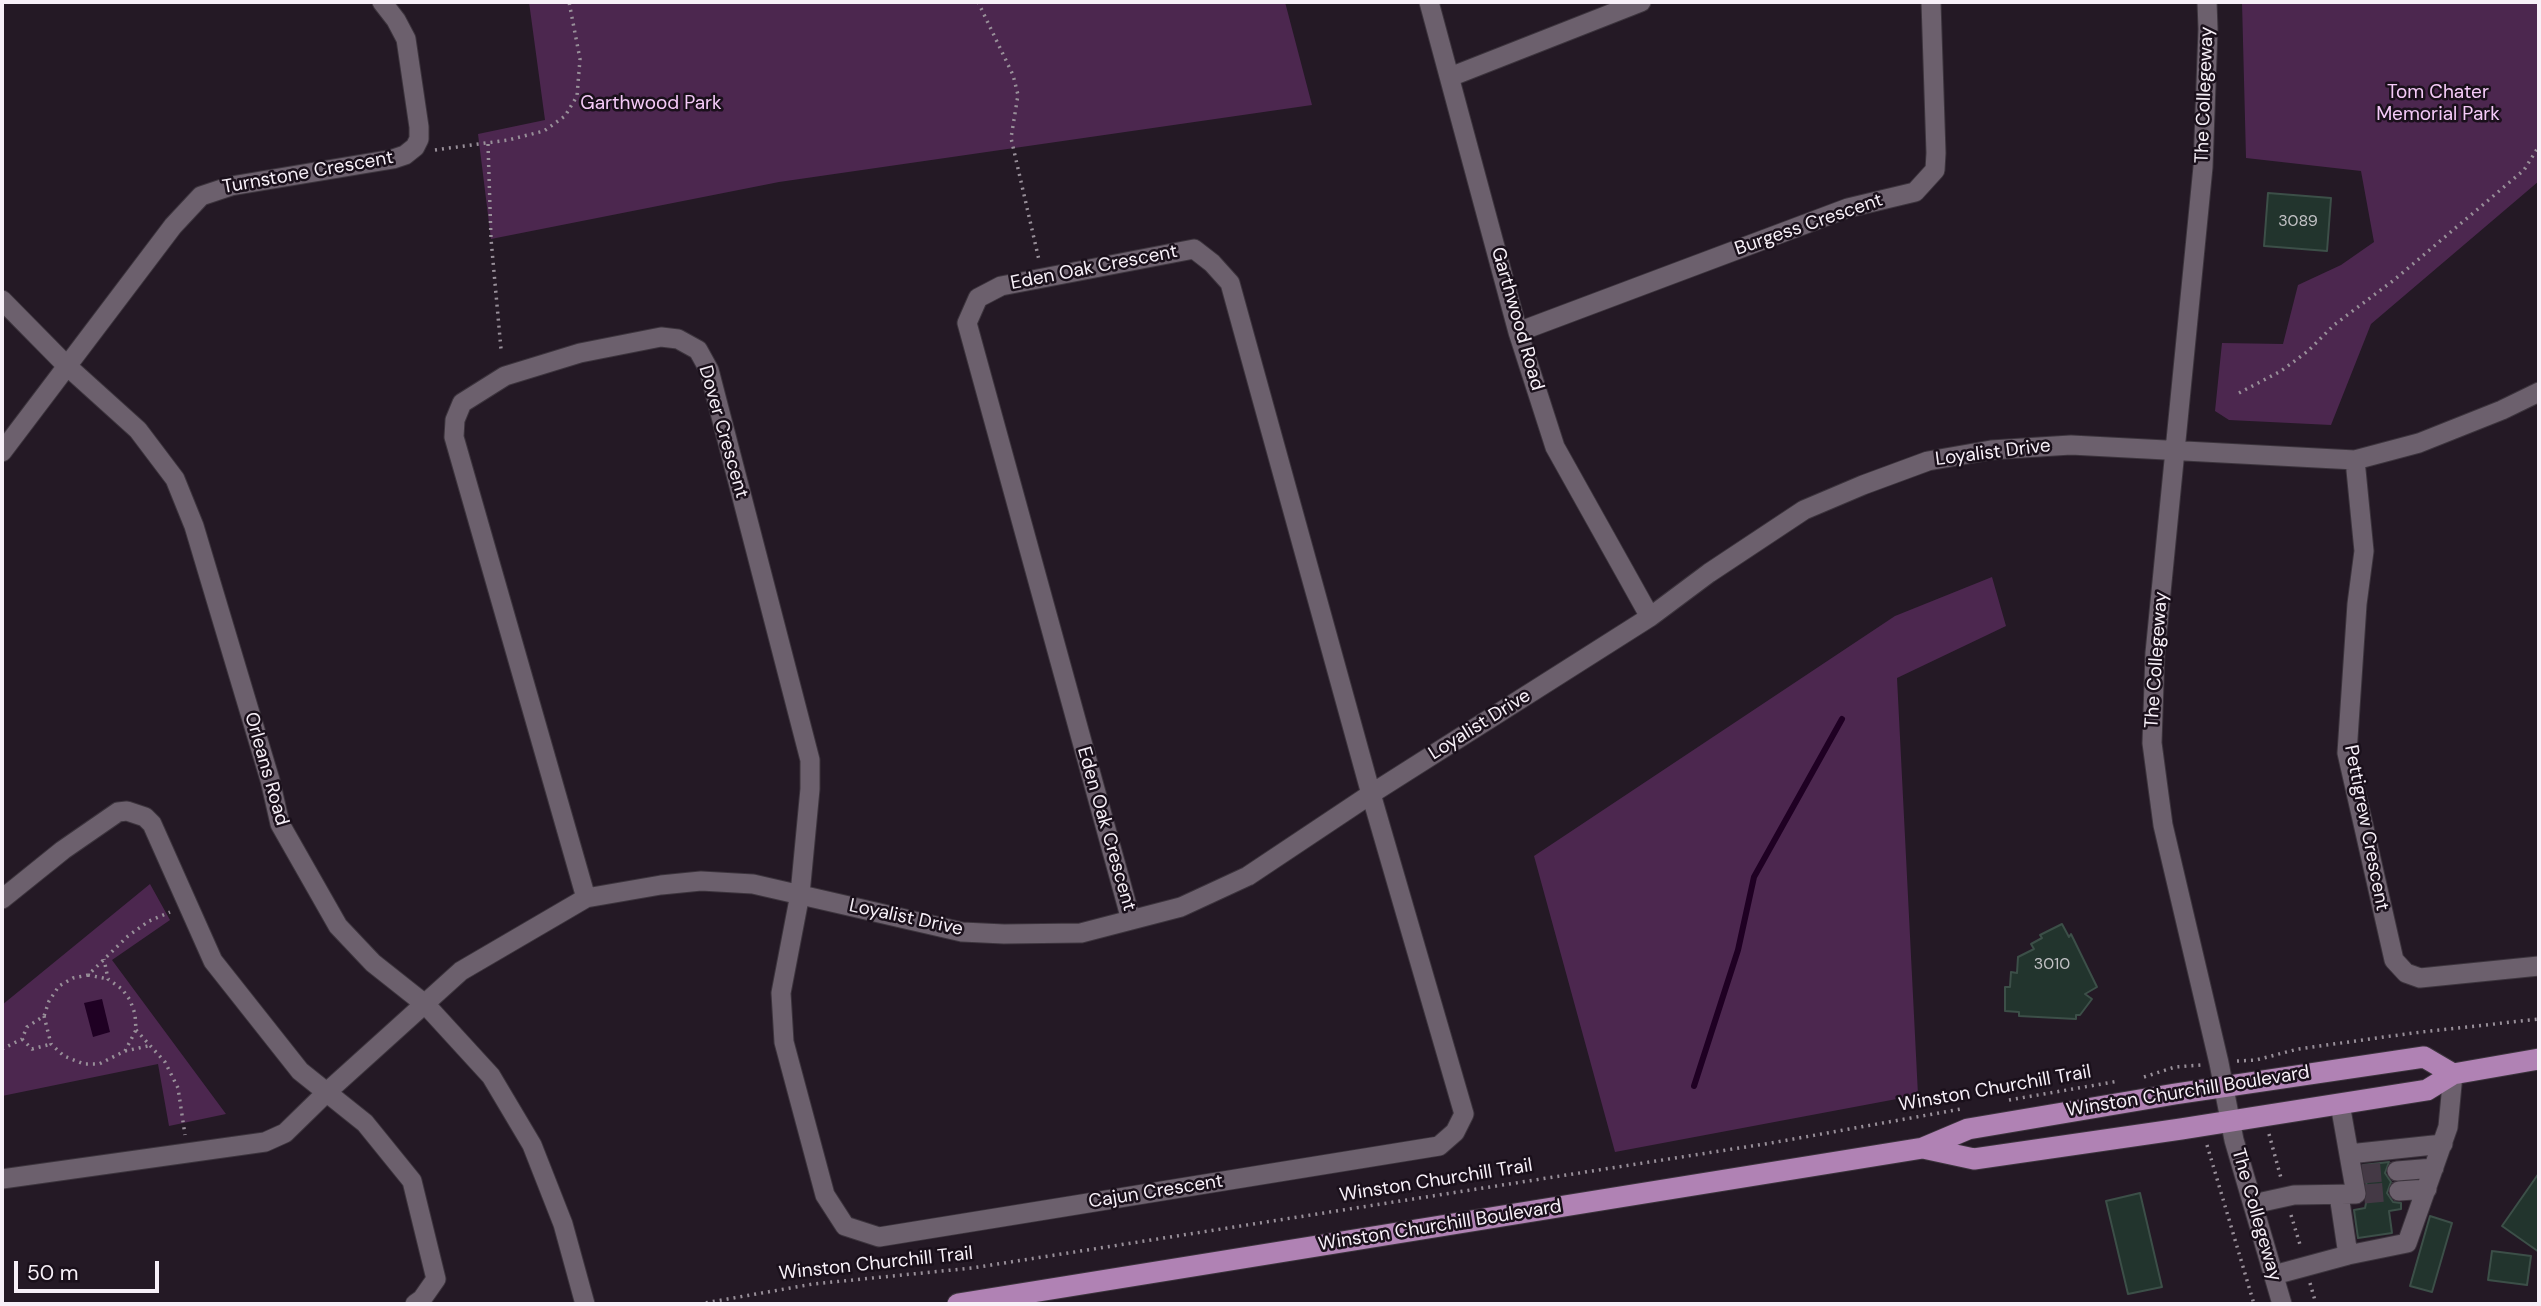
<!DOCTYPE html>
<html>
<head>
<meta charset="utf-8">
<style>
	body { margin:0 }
	#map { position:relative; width:2541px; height:1306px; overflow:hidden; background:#241925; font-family:"DM Sans",sans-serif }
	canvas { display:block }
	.frame { position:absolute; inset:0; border:4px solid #f7f0f8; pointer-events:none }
	.scale { position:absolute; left:14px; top:1261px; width:145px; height:32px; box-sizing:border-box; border:4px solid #f7f0f8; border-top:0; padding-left:9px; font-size:21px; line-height:24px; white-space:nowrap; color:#f7f0f8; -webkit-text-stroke:5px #1a101b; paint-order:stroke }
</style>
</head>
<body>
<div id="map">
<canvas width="2541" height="1306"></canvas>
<div class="frame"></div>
<div class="scale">50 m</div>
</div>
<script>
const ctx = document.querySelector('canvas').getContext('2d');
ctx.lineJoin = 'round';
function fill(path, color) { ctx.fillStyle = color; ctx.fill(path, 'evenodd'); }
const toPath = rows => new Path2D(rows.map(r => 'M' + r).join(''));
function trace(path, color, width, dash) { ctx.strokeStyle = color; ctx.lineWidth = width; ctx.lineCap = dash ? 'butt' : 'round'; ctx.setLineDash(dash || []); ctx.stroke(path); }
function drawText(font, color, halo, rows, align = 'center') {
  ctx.font = font + ' "DM Sans",sans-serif'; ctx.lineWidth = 5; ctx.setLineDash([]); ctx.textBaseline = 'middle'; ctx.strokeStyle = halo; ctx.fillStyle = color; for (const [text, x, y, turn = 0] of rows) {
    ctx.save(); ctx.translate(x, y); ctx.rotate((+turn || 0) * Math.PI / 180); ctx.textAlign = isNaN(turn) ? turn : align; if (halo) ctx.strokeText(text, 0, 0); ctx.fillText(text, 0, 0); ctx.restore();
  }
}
const green = toPath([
	[529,2,1285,2,1312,105,779,182,491,239,478,134,545,120],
	[2242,2,2539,2,2539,181,2371,324,2331,425,2229,420,2215,411,2222,343,2283,344,2298,285,2341,265,2374,242,2361,171,2246,158],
	[1992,577,2006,626,1897,678,1918,1095,1615,1152,1534,856,1895,616],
	[150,884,170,920,112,960,226,1114,169,1126,158,1064,2,1096,2,1005]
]);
const water = toPath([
	[102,999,110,1032,93,1037,84,1003]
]);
const stream = toPath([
	[1694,1086,1738,950,1754,877,1842,719]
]);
const building = toPath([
	[2268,193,2331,198,2327,251,2264,246,2268,193],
	[2062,924,2069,937,2071,934,2097,987,2085,994,2092,999,2080,1015,2076,1015,2076,1019,2019,1016,2019,1012,2005,1011,2005,987,2010,987,2011,972,2017,973,2018,957,2034,949,2031,944,2042,938,2040,935,2062,924],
	[2389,1162,2385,1173,2391,1182,2387,1193,2393,1202,2401,1203,2401,1209,2389,1211,2392,1233,2358,1238,2354,1210,2365,1208,2368,1193,2363,1165,2389,1162],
	[2539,1173,2539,1252,2502,1226,2539,1173],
	[2140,1193,2162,1287,2128,1294,2106,1201,2140,1193],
	[2430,1216,2452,1223,2432,1292,2410,1286,2430,1216],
	[2492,1251,2531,1256,2527,1285,2488,1280,2492,1251]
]);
const minorTunnel = toPath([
	[2362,1174,2397,1171],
	[2364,1194,2399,1191]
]);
const path = toPath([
	[978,2,1013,75,1018,95,1011,138,1039,260],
	[488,144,491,239,501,349],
	[435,150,508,140,544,131,565,116,577,96,580,59,569,2],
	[2239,393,2281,371,2308,351,2334,325,2394,280,2524,170,2539,146],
	[88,975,108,979],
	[44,1016,51,1044,64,1056,84,1064,99,1064,125,1051,136,1030,135,1014,130,1000,122,989,108,979,104,959],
	[136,1030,165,1062,178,1088,185,1135],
	[22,1039,32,1049,51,1044],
	[2,1049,22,1039,27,1027,44,1016,49,1001,59,986,73,978,88,975,128,936,149,921,170,912],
	[125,1051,148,1046],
	[2237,1061,2256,1060,2298,1049,2413,1033,2539,1019],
	[2144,1077,2175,1067,2201,1065],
	[2009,1100,2119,1081],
	[2269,1134,2281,1178],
	[2207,1145,2254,1304],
	[2291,1215,2301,1248],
	[2310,1283,2316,1304],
	[699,1304,813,1284,972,1268,1771,1143,1961,1109]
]);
const minor = toPath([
	[1429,2,1518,332,1555,447,1650,617],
	[2207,2,2208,29,2203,167,2155,653,2152,743,2163,825,2219,1063,2234,1140,2282,1304],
	[1450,77,1641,2],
	[2,300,66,365,138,430,175,479,194,526,270,780,280,824,338,926,373,963,426,1005,491,1076,532,1145,563,1224,585,1304],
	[1518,332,1848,208,1915,192,1935,170,1936,153,1931,2],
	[2,452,173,226,201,196,231,186,393,159,405,155,415,147,419,139,419,127,406,39,396,20,382,2],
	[2355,460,2364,551,2357,604,2347,753,2394,960,2406,973,2420,978,2539,966],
	[586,898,454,437,455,420,462,403,505,376,580,353,661,337,678,339,698,350,709,370,810,760,810,789,800,894,781,993,784,1042,825,1195,845,1226,879,1237,1439,1146,1455,1132,1464,1114,1371,794,1230,283,1212,263,1194,249,1001,286,978,298,967,323,1131,920],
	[2,899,63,850,118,812,127,811,145,817,152,824,213,961,300,1071,365,1123,412,1181,436,1279,422,1299,415,1304],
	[2349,1154,2443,1144],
	[2397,1171,2434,1168],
	[2,1179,265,1142,285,1133,327,1092,461,971,586,898,661,885,701,881,753,884,962,932,1004,934,1081,933,1181,907,1248,876,1371,794,1650,617,1709,573,1804,510,1863,485,1928,461,1991,450,2071,445,2355,460,2419,443,2502,410,2539,392],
	[2399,1191,2427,1189],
	[2339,1195,2348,1255],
	[2253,1204,2294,1195,2356,1194,2340,1104],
	[2274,1275,2348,1255,2407,1243,2448,1127,2453,1074]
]);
const major = toPath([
	[1923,1148,1974,1159,2181,1129,2427,1090,2453,1074,2539,1059],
	[958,1304,1923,1148,1968,1129,2175,1094,2424,1057,2453,1074]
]);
const numberNames = [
	["3089",2298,222],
	["3010",2052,965]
];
const parkNames = [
	["Tom Chater",2438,93],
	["Memorial Park",2438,115],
	["Garthwood Park",651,104]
];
const streetNames = [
	["The Collegeway",2205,95,-88],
	["Turnstone Crescent",308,173,-10],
	["Burgess Crescent",1809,225,-19],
	["Eden Oak Crescent",1094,268,-11],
	["Garthwood Road",1517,319,74],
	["Dover Crescent",723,432,74],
	["Loyalist Drive",1993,453,-7],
	["The Collegeway",2157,660,-86],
	["Loyalist Drive",1480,725,-32],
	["Orleans Road",266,769,74],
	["Pettigrew Crescent",2366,828,79],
	["Eden Oak Crescent",1106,829,74],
	["Loyalist Drive",906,918,12],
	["Winston Churchill Trail",1995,1089,-10],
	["Winston Churchill Boulevard",2188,1092,-9],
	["Winston Churchill Trail",1436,1181,-9],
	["Cajun Crescent",1156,1192,-9],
	["The Collegeway",2256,1215,74],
	["Winston Churchill Boulevard",1440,1226,-9],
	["Winston Churchill Trail",876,1264,-6]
];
fill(green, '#4c274f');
fill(water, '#1f0023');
trace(stream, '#1f0023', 6);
fill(building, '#22342d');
trace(building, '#3c4f48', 2);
trace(minorTunnel, '#443945', 19, [19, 10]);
trace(minor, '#3c343d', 21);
trace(major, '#3c343d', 23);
trace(path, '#988f99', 3.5, [2, 5]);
trace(minor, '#6c606d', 19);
trace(major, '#b082b4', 21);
drawText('16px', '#c2c1c5', null, numberNames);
drawText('19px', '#f5caf8', '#1a101b', parkNames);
drawText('19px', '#f7f0f8', '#1a101b', streetNames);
</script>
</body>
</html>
